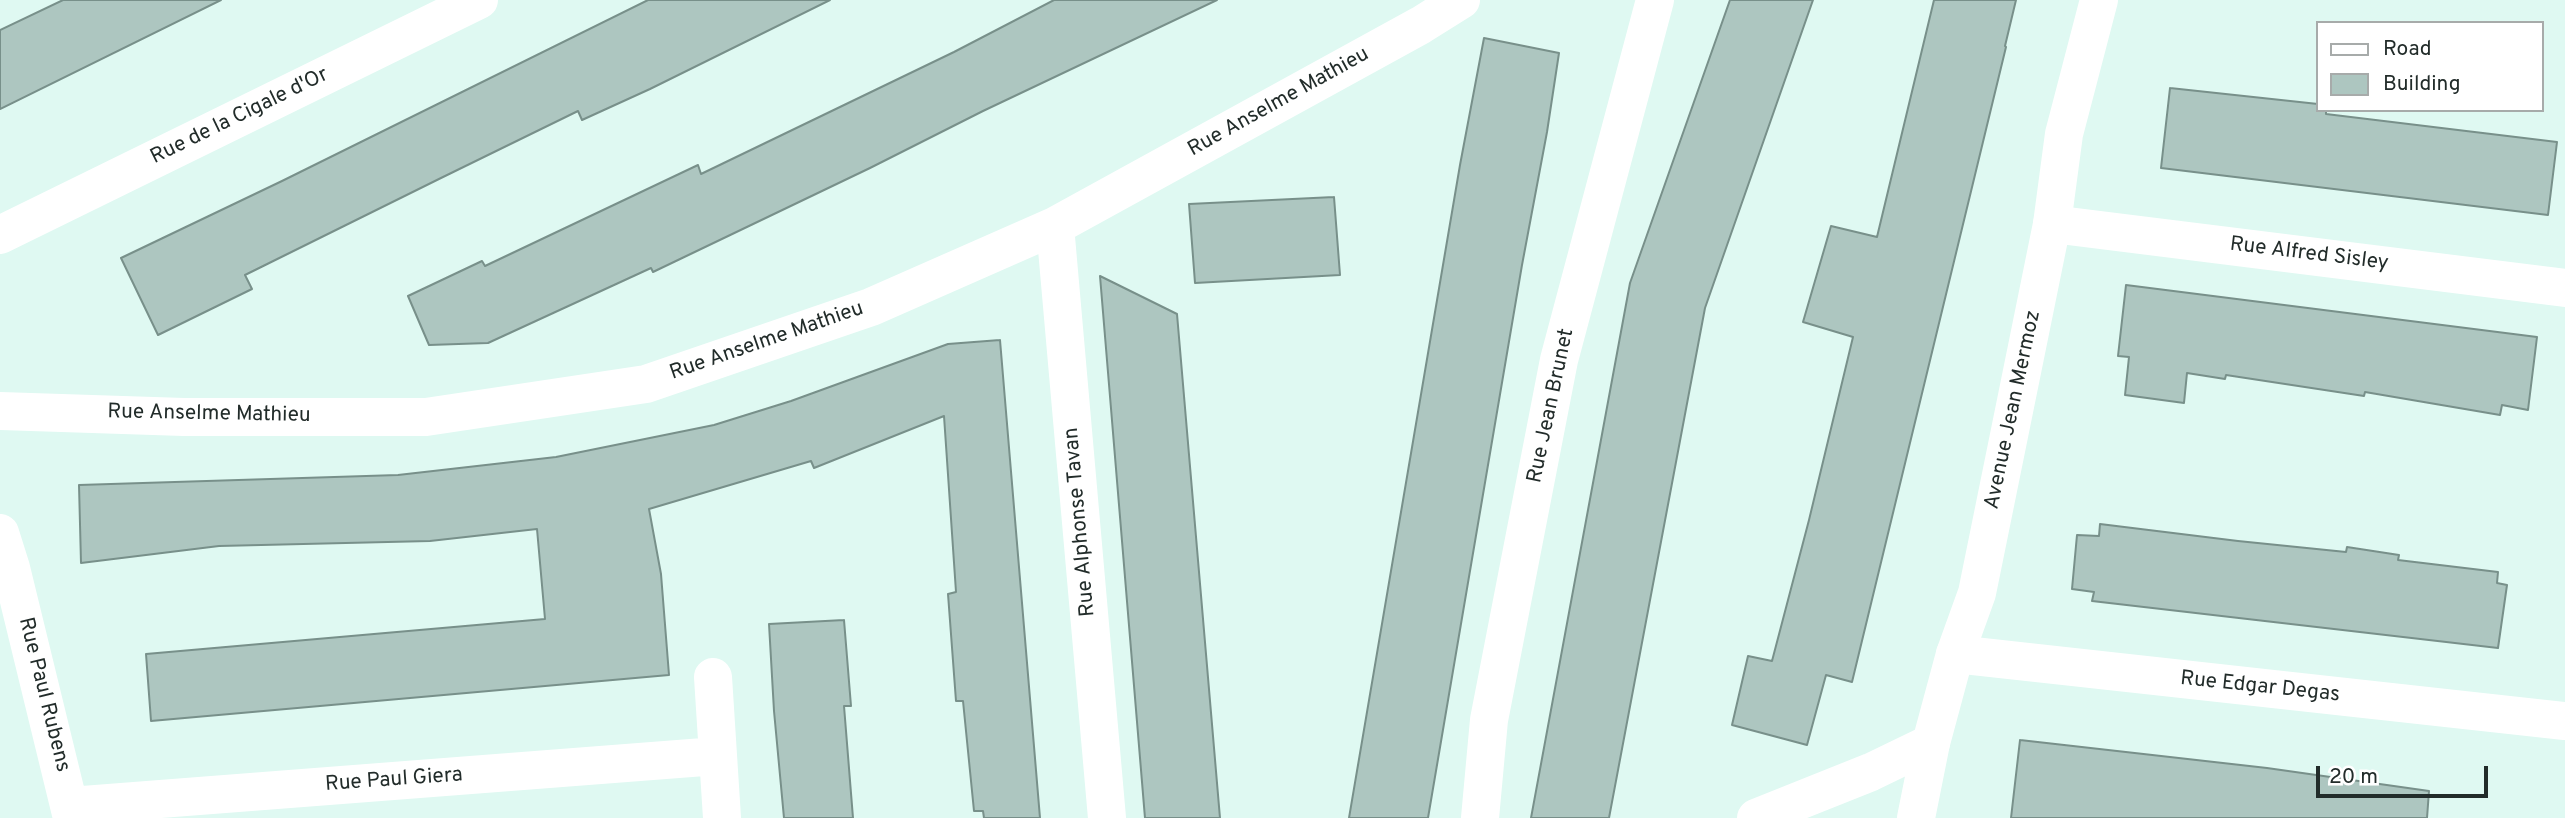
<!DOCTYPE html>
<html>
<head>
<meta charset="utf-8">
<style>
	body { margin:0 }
	#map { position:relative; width:2565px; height:818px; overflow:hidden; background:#dff9f2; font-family:Overpass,sans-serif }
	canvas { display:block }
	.legend { position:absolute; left:2316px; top:21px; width:228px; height:91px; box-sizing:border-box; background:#fff; border:2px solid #a7abaa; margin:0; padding:9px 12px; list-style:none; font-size:21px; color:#222c2a }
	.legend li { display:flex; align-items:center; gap:14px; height:35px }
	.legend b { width:35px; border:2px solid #a7abaa }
	.scale { position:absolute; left:2316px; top:766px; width:172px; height:32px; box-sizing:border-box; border:4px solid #222c2a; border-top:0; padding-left:9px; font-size:21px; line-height:24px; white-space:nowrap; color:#222c2a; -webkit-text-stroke:5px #fff; paint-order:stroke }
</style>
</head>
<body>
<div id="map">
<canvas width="2565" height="818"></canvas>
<ul class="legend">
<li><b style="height:9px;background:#fff"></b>Road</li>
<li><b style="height:19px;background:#adc6c0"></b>Building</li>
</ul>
<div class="scale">20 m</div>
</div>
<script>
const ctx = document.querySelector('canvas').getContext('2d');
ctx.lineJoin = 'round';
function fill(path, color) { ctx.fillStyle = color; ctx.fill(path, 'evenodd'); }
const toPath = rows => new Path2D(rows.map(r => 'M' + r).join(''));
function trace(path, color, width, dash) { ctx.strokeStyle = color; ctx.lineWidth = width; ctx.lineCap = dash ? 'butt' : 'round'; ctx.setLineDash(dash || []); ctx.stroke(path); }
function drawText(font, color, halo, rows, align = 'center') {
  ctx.font = font + ' Overpass,sans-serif'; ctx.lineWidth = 5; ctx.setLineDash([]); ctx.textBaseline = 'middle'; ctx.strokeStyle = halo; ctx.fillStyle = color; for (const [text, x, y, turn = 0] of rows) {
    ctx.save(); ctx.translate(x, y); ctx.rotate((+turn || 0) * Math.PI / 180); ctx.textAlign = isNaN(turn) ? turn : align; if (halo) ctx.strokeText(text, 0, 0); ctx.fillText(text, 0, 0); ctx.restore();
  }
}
const building = toPath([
	[63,0,221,0,0,109,0,30,63,0],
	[648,0,830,0,650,89,582,120,578,111,441,178,245,275,252,289,158,335,121,258,282,181,648,0],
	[1054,0,1217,0,983,111,870,168,653,272,651,268,488,343,429,345,408,296,482,261,485,266,698,165,701,174,954,52,1054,0],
	[1730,0,1813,0,1705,308,1609,818,1531,818,1630,283,1730,0],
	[1934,0,2016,0,2005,46,2006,47,1852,682,1826,675,1807,745,1732,725,1748,656,1772,661,1809,520,1853,337,1803,322,1831,226,1877,237,1934,0],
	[1484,38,1559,53,1547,132,1522,265,1428,818,1349,818,1460,165,1484,38],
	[2170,88,2318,104,2318,110,2326,110,2326,114,2557,142,2548,215,2161,168,2170,88],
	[1334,197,1340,275,1195,283,1189,204,1334,197],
	[1100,276,1177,314,1220,818,1145,818,1100,276],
	[2126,285,2537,337,2528,410,2502,405,2500,415,2365,392,2364,396,2226,375,2225,379,2187,373,2184,403,2125,395,2129,357,2118,356,2126,285],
	[1000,340,1040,818,984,818,983,811,974,811,963,701,956,701,948,594,956,592,944,416,814,468,811,461,649,509,661,574,669,675,151,721,146,654,545,619,537,529,430,541,219,546,81,563,79,485,398,475,556,457,714,425,791,401,948,344,1000,340],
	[2100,524,2238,541,2346,552,2347,547,2399,555,2398,560,2498,572,2497,583,2507,585,2498,648,2092,601,2094,592,2072,589,2077,535,2099,536,2100,524],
	[844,620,851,706,844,706,853,818,784,818,774,711,769,624,844,620],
	[2020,740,2267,768,2429,791,2427,818,2011,818,2020,740]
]);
const minor = toPath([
	[2052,224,2565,288],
	[1055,226,1107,818],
	[0,235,479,0],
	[0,411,184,417,426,417,646,384,871,307,1055,226,1421,25,1461,0],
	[0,533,11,568,72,818],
	[1955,654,2565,721],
	[713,677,722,818],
	[70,806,717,756],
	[1480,818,1489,720,1559,360,1655,0],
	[1756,818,1871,772,1931,743]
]);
const tertiary = toPath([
	[1916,818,1931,743,1955,654,1977,593,2052,224,2064,134,2099,0]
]);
const streetNames = [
	["Rue Anselme Mathieu",1279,103,-29],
	["Rue de la Cigale d'Or",240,117,-26],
	["Rue Alfred Sisley",2309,255,7],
	["Rue Anselme Mathieu",767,342,-19],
	["Rue Jean Brunet",1552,406,-78],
	["Avenue Jean Mermoz",2014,410,-78],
	["Rue Anselme Mathieu",209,415,1],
	["Rue Alphonse Tavan",1081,522,-95],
	["Rue Edgar Degas",2260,688,6],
	["Rue Paul Rubens",43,695,76],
	["Rue Paul Giera",394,781,-4]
];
fill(building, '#adc6c0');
trace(building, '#78908a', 2);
trace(minor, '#fff', 38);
trace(tertiary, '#fff', 38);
drawText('21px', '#222c2a', '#fff', streetNames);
</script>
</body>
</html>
